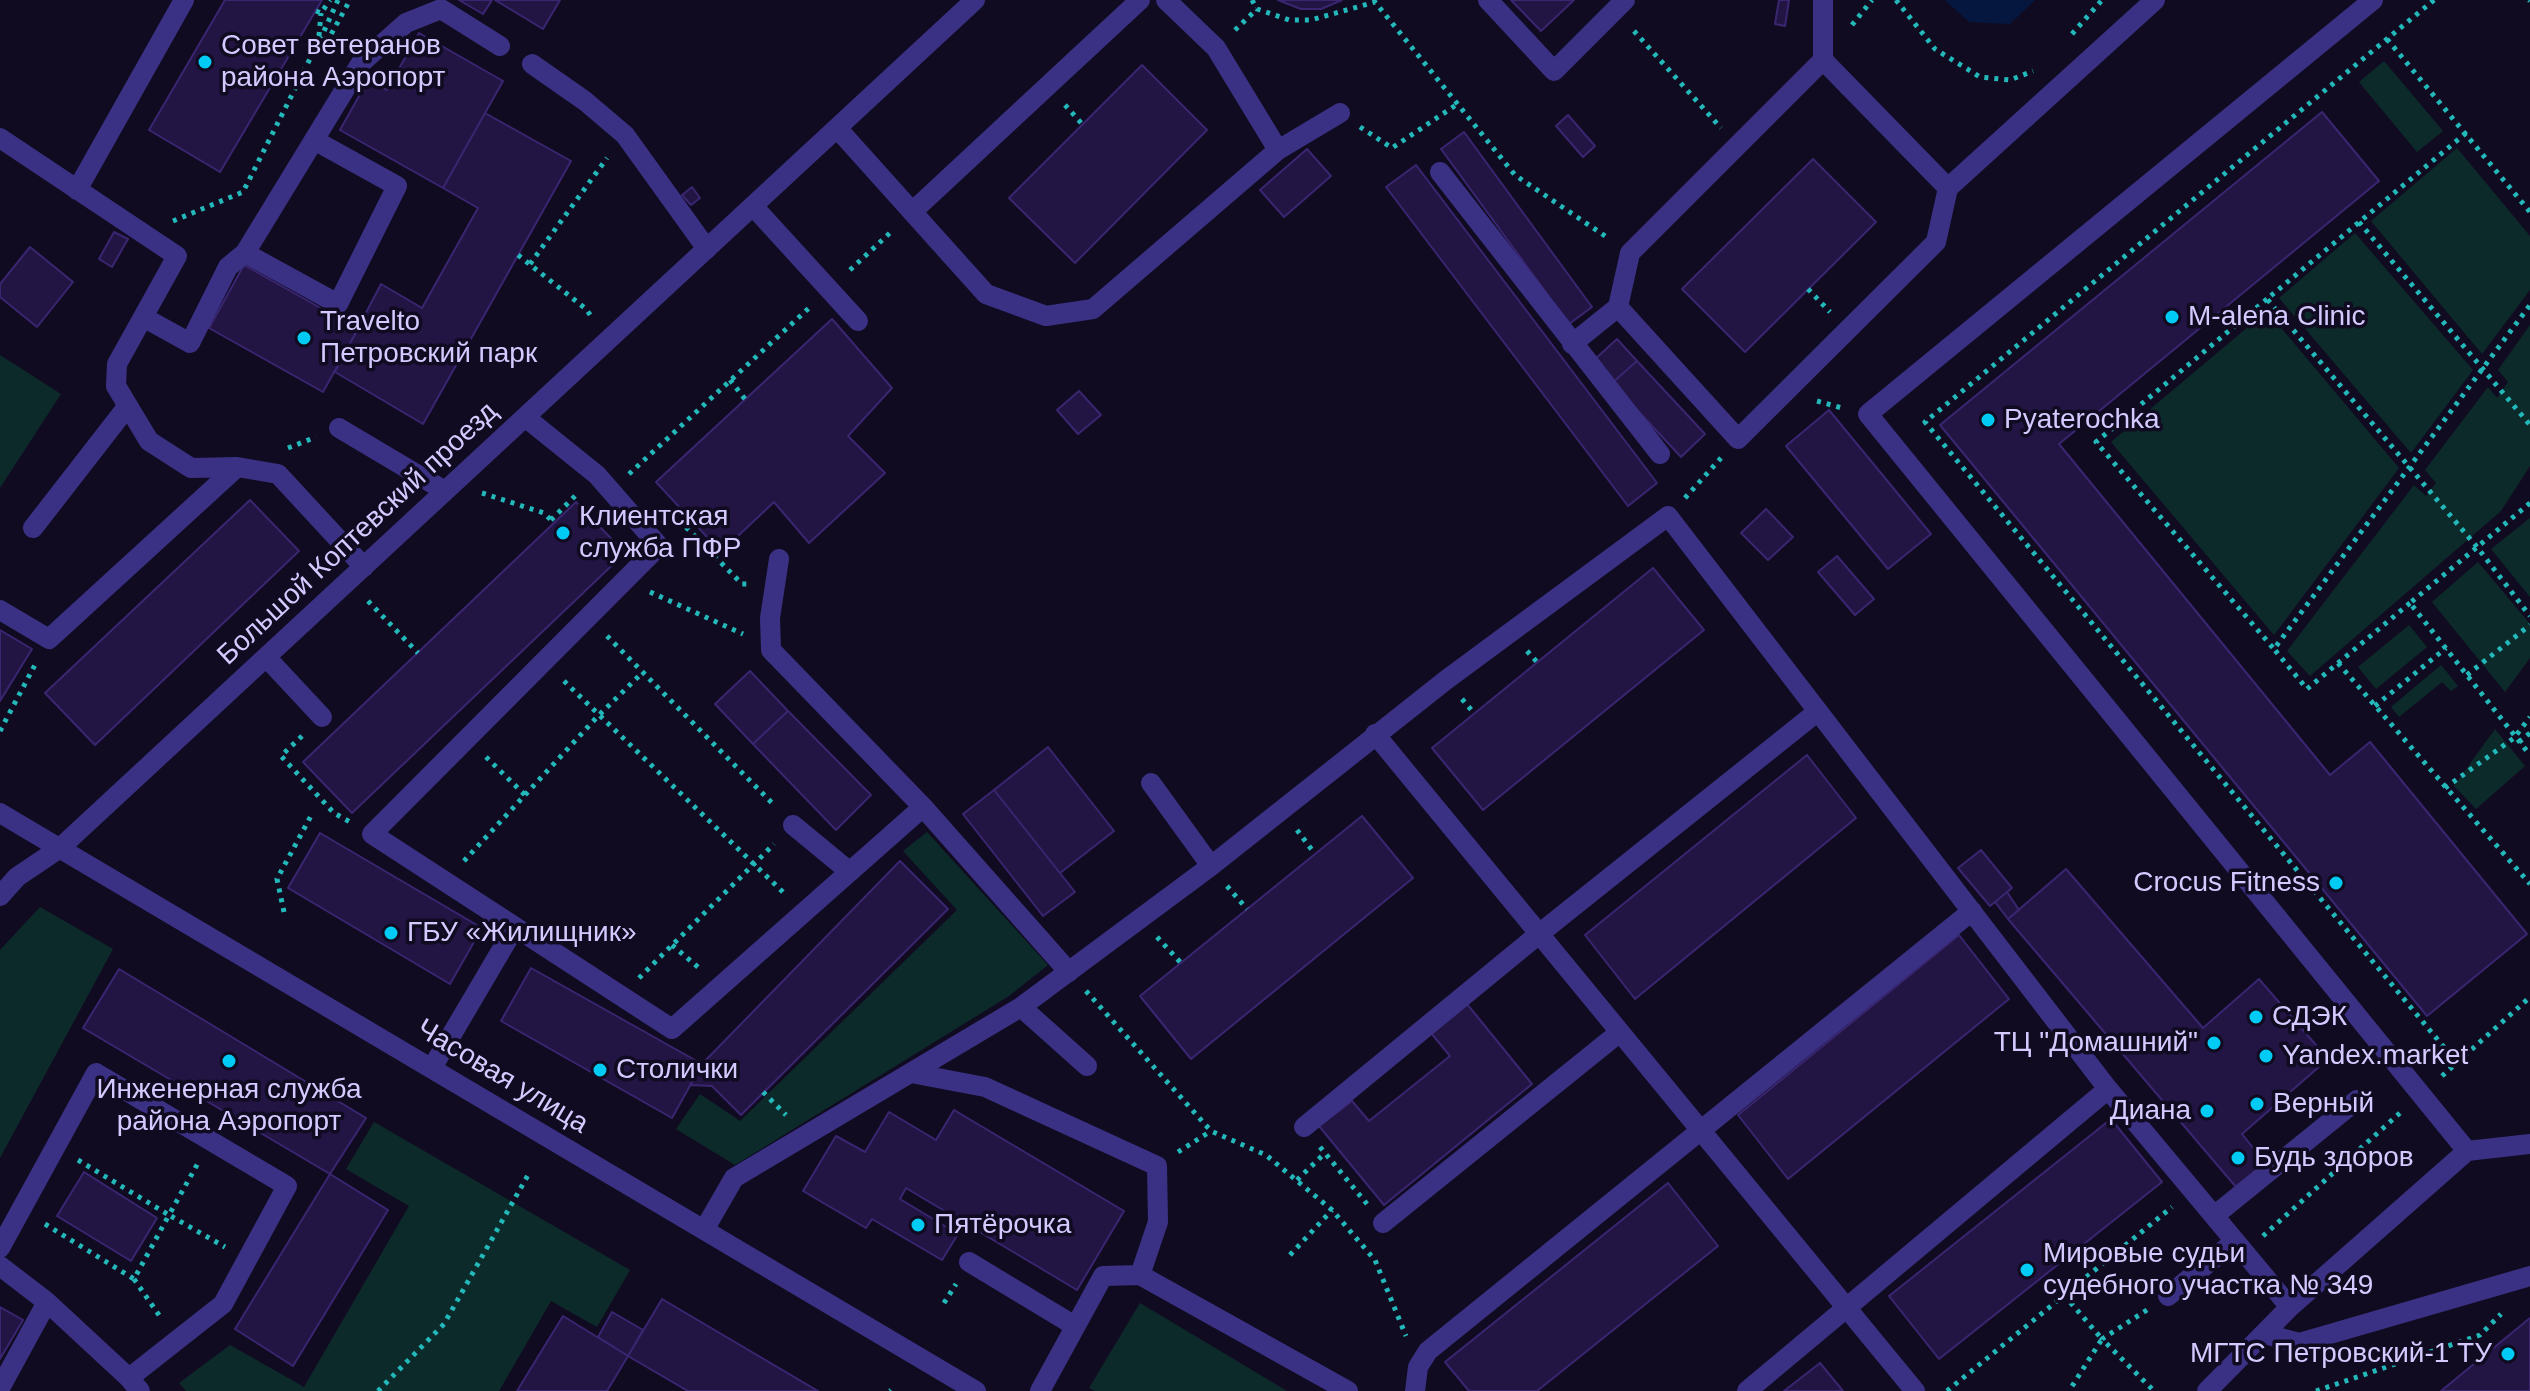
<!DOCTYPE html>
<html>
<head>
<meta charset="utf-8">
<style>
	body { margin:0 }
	canvas { display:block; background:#100b20 }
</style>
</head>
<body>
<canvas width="2530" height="1391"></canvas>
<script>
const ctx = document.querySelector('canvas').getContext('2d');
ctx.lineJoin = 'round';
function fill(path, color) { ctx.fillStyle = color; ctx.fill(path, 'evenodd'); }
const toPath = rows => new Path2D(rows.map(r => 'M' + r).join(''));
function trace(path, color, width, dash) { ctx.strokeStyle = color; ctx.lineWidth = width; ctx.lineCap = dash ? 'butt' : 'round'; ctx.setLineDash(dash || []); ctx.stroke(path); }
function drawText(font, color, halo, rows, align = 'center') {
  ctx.font = font + ' Arial,sans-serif'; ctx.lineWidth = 7; ctx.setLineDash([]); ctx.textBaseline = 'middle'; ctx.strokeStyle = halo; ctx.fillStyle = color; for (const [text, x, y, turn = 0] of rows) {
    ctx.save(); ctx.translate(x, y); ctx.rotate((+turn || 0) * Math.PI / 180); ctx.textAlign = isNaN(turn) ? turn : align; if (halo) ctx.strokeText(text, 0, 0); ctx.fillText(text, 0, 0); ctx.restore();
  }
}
const green = toPath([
	[2384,61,2443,131,2417,152,2359,82],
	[2457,148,2530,236,2530,290,2482,354,2371,221],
	[2355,233,2473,370,2411,453,2279,298],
	[2267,311,2399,468,2274,635,2111,442],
	[2530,325,2530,466,2501,511,2310,676,2287,651,2414,485,2426,496,2436,483,2425,470,2488,387,2497,398,2508,382,2498,370],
	[0,355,61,394,0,488],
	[2530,518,2530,597,2491,549],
	[2478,562,2530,624,2530,658,2505,692,2432,602],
	[2409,625,2427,647,2376,689,2358,667],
	[2441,665,2458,686,2451,691,2442,682,2399,717,2391,707],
	[2495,729,2525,766,2476,809,2454,786],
	[927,832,1048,965,1009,996,735,1165,676,1129,700,1094,740,1121,957,910,903,851],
	[40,907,113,949,0,1158,0,950],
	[374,1122,630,1270,597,1327,551,1301,499,1391,186,1391,179,1383,230,1345,304,1387,409,1206,346,1169],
	[1140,1303,1287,1391,1095,1391,1089,1388]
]);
const water = toPath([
	[1945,0,2035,0,2010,24,1969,22]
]);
const building = toPath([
	[225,0,322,0,220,172,149,130,225,0],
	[459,0,492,0,483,14,459,0],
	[495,0,560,0,543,29,495,0],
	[1278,0,1342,0,1321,9,1301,9,1278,0],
	[1511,0,1574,0,1541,31,1511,0],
	[1779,0,1789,0,1785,26,1775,24,1779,0],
	[419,33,503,81,443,188,340,130,368,80,387,90,419,33],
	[1142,65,1207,130,1075,263,1009,198,1142,65],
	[2322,112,2379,181,2059,444,2330,775,2370,742,2527,934,2427,1016,1940,425,2322,112],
	[485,113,571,161,423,424,335,372,381,284,422,308,478,208,443,188,485,113],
	[1568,115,1595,146,1583,157,1556,126,1568,115],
	[1464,132,1592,307,1569,324,1441,149,1464,132],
	[1307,149,1331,176,1284,217,1260,190,1307,149],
	[1813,159,1876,222,1745,352,1682,289,1813,159],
	[1416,165,1657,483,1628,506,1386,187,1416,165],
	[692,187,700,198,691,205,682,195,692,187],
	[114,232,128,239,112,267,99,259,114,232],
	[30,247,73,282,37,327,0,297,0,284,30,247],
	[244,265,358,329,323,392,209,328,244,265],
	[832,319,892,388,848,436,885,473,809,543,774,502,721,552,656,482,832,319],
	[1617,339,1637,361,1612,383,1594,360,1617,339],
	[1637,361,1705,434,1681,457,1612,383,1637,361],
	[1079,391,1101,415,1078,434,1057,410,1079,391],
	[1829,410,1931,534,1888,569,1786,446,1829,410],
	[250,500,299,551,95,745,45,693,250,500],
	[576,502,625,553,352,813,303,762,576,502],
	[1766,509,1793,537,1768,560,1741,533,1766,509],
	[1837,556,1874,599,1855,615,1818,572,1837,556],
	[1653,568,1704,630,1483,810,1432,748,1653,568],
	[0,630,32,649,0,701,0,630],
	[750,671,788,711,753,744,715,704,750,671],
	[788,711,871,795,836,830,753,744,788,711],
	[1048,747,1114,831,1060,873,994,790,1048,747],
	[1807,755,1856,818,1635,999,1585,935,1807,755],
	[994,790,1075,892,1043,916,963,814,994,790],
	[1362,816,1413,878,1191,1059,1140,996,1362,816],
	[320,833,482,928,450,984,288,888,320,833],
	[1981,850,2012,888,1990,906,1958,868,1981,850],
	[900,861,948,909,741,1115,712,1086,690,1085,702,1064,900,861],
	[2066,869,2203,1028,2259,979,2328,1059,2242,1134,2266,1164,2236,1187,2008,919,2066,869],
	[2007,892,2019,910,2008,919,1995,902,2007,892],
	[1959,935,2009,999,1788,1179,1738,1115,1959,935],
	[531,968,702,1064,672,1118,501,1021,531,968],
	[119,969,366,1118,330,1174,83,1028,119,969],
	[1467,1004,1532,1084,1384,1205,1319,1126,1352,1101,1369,1121,1450,1056,1431,1033,1467,1004],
	[954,1110,1124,1211,1077,1290,906,1188,900,1199,958,1234,942,1260,872,1219,866,1228,803,1191,836,1136,865,1152,889,1112,936,1140,954,1110],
	[2111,1119,2162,1182,1939,1359,1889,1296,2111,1119],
	[84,1172,157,1218,131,1261,57,1216,84,1172],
	[330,1174,388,1210,293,1366,235,1329,330,1174],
	[1668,1183,1718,1246,1537,1391,1469,1391,1445,1362,1668,1183],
	[662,1299,818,1391,688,1391,628,1356,662,1299],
	[0,1307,23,1320,0,1359,0,1307],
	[612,1312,643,1330,628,1356,598,1337,612,1312],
	[563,1316,628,1356,607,1391,517,1391,563,1316],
	[2530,1318,2530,1391,2441,1391,2530,1318],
	[1820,1363,1843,1391,1784,1391,1820,1363]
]);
const path = toPath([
	[1252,0,1257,9,1289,20,1311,20,1375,2,1515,175,1608,238],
	[1896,0,1935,49,1980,77,2010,80,2033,71],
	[2434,0,1925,422,2457,1063],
	[2529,0,2530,1],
	[316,11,321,13,330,0],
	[1852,25,1872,0],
	[1235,30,1257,9],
	[1634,31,1721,128],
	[2072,34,2102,0],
	[319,36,321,13],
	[2387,39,2530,212],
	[320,40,338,0],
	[1065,105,1083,125],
	[1360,127,1392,148,1459,103],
	[2466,133,2267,299,2477,547,2530,616],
	[173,221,243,192,319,41,329,38,350,0],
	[2359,222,2530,425],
	[518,255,586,309,593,319],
	[530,264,607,158],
	[850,270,892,231],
	[1808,289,1830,312],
	[2267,299,2096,442,2274,649],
	[730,380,745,399],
	[1817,401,1842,408],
	[288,448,316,437],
	[629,474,810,307],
	[482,493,544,513,554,523],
	[1685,498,1721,458],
	[2530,503,2410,603,2530,755],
	[672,513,742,584,748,584],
	[551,520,578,493],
	[650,592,743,634],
	[368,601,418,653],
	[2410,603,2307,689,2274,649,2530,305],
	[607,636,774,805],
	[1527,651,1537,662],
	[2338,663,2530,884],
	[2467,675,2530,625],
	[564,681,785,894],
	[1462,699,1474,713],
	[2375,706,2446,648],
	[0,731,37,661],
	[302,736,281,756,334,813,350,822],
	[2519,742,2530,733],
	[486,757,525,795],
	[2445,788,2514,738,2530,717],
	[1297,830,1315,854],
	[464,861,598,716,642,673],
	[1227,886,1247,909],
	[284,912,277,879,312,814],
	[1157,937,1181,963],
	[672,945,699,968],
	[639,978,774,844],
	[1086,991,1211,1131,1266,1155,1332,1210,1375,1260,1406,1336],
	[2442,1076,2530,997],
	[763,1092,786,1115],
	[1320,1147,1367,1204],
	[1178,1152,1211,1131],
	[78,1160,169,1215,198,1163],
	[1297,1180,1325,1153],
	[45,1224,134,1279,169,1215,225,1247],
	[2263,1236,2401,1112],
	[1290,1255,1332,1210],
	[134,1279,161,1318],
	[2064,1295,2102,1339,2069,1391],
	[944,1303,956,1284],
	[2147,1310,2102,1339,2154,1391],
	[378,1391,444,1324,528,1175],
	[890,1391,891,1390],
	[1947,1391,2172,1207],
	[2316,1391,2480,1335,2501,1314]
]);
const minor = toPath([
	[1488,0,1554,71,1625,0],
	[1823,0,1823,60],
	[2373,0,1868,414,2467,1151],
	[532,64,585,101,625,135,707,249],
	[837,128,986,294,1046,316,1093,309,1278,150,1216,48,1166,0],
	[0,138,177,256,117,364,116,386,149,441,191,468,237,467,278,474,364,567],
	[1278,150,1340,113],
	[1440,172,1660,454],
	[1948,188,1823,60,1630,253,1618,307,1738,439,1936,242,1948,188,2155,0],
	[77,190,184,0],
	[753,206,858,321],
	[912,212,1140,0],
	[245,253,338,304,397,186,314,140],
	[143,317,190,343,228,267,245,253,361,63,406,23,441,9,500,46],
	[1572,344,1618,307],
	[525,417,597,475,659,546,372,834,672,1029,923,807],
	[339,428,445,491],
	[33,528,127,407],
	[779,559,770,618,771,650,923,807,1069,972],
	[0,610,49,639,237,467],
	[266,657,322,717],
	[1375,734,1915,1391],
	[1151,783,1211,866],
	[0,813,976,1391],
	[793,825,850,872],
	[0,896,17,877,60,848,975,0],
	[1021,1007,1087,1066],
	[432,1068,515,927],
	[911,1073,985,1087,1157,1166,1158,1222,1140,1275,1103,1276,1040,1391],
	[1304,1127,1539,934,1817,712],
	[2214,1216,2357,1100],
	[1383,1223,1620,1032],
	[704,1230,734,1178,1021,1007,1211,866,1446,680,1668,516,2108,1089,2290,1307,2207,1391],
	[0,1248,96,1073,287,1186,223,1304,129,1378],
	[969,1262,1075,1326],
	[0,1266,47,1302,129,1378,140,1391],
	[1140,1275,1348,1391],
	[2168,1296,2235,1241],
	[2290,1307,2467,1151,2530,1144],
	[2265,1334,2299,1343,2530,1276],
	[0,1388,47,1302],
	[1415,1391,1418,1367,1428,1351,1972,911],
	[1747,1391,2108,1089]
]);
const markers = [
	[205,62,8,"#00cbf5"],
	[2172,317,8,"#00cbf5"],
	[304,338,8,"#00cbf5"],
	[1988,420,8,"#00cbf5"],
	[563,533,8,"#00cbf5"],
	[2336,883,8,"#00cbf5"],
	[391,933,8,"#00cbf5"],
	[2256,1017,8,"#00cbf5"],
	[2214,1043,8,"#00cbf5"],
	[2266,1056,8,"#00cbf5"],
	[229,1061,8,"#00cbf5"],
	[600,1070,8,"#00cbf5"],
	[2257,1104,8,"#00cbf5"],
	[2207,1111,8,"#00cbf5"],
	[2238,1158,8,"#00cbf5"],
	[918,1225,8,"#00cbf5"],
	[2027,1270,8,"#00cbf5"],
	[2508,1354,8,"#00cbf5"]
];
const poiNames = [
	["Совет ветеранов",221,46],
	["района Аэропорт",221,78],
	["M-alena Clinic",2188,317],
	["Travelto",320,322],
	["Петровский парк",320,354],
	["Pyaterochka",2004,420],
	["Клиентская",579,517],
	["служба ПФР",579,549],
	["Crocus Fitness",2320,883,"right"],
	["ГБУ «Жилищник»",407,933],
	["СДЭК",2272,1017],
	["ТЦ \"Домашний\"",2198,1043,"right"],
	["Yandex.market",2282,1056],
	["Столички",616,1070],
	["Инженерная служба",229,1090,"center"],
	["района Аэропорт",229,1122,"center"],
	["Верный",2273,1104],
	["Диана",2191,1111,"right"],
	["Будь здоров",2254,1158],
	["Пятёрочка",934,1225],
	["Мировые судьи",2043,1254],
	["судебного участка № 349",2043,1286],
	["МГТС Петровский-1 ТУ",2492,1354,"right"]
];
const streetNames = [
	["Большой Коптевский проезд",358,534,-43],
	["Часовая улица",502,1077,31]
];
fill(green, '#0d2a2b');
fill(water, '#05163f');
fill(building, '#221543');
trace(building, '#3a2571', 2);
trace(path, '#23b8ba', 5, [4, 6]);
trace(minor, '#3a3184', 20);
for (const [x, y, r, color] of markers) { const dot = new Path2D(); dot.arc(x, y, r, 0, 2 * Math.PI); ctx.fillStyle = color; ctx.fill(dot); trace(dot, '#100b20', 3); }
drawText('28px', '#d4caff', '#100b20', poiNames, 'left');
drawText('28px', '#d4caff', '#100b20', streetNames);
</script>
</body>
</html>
